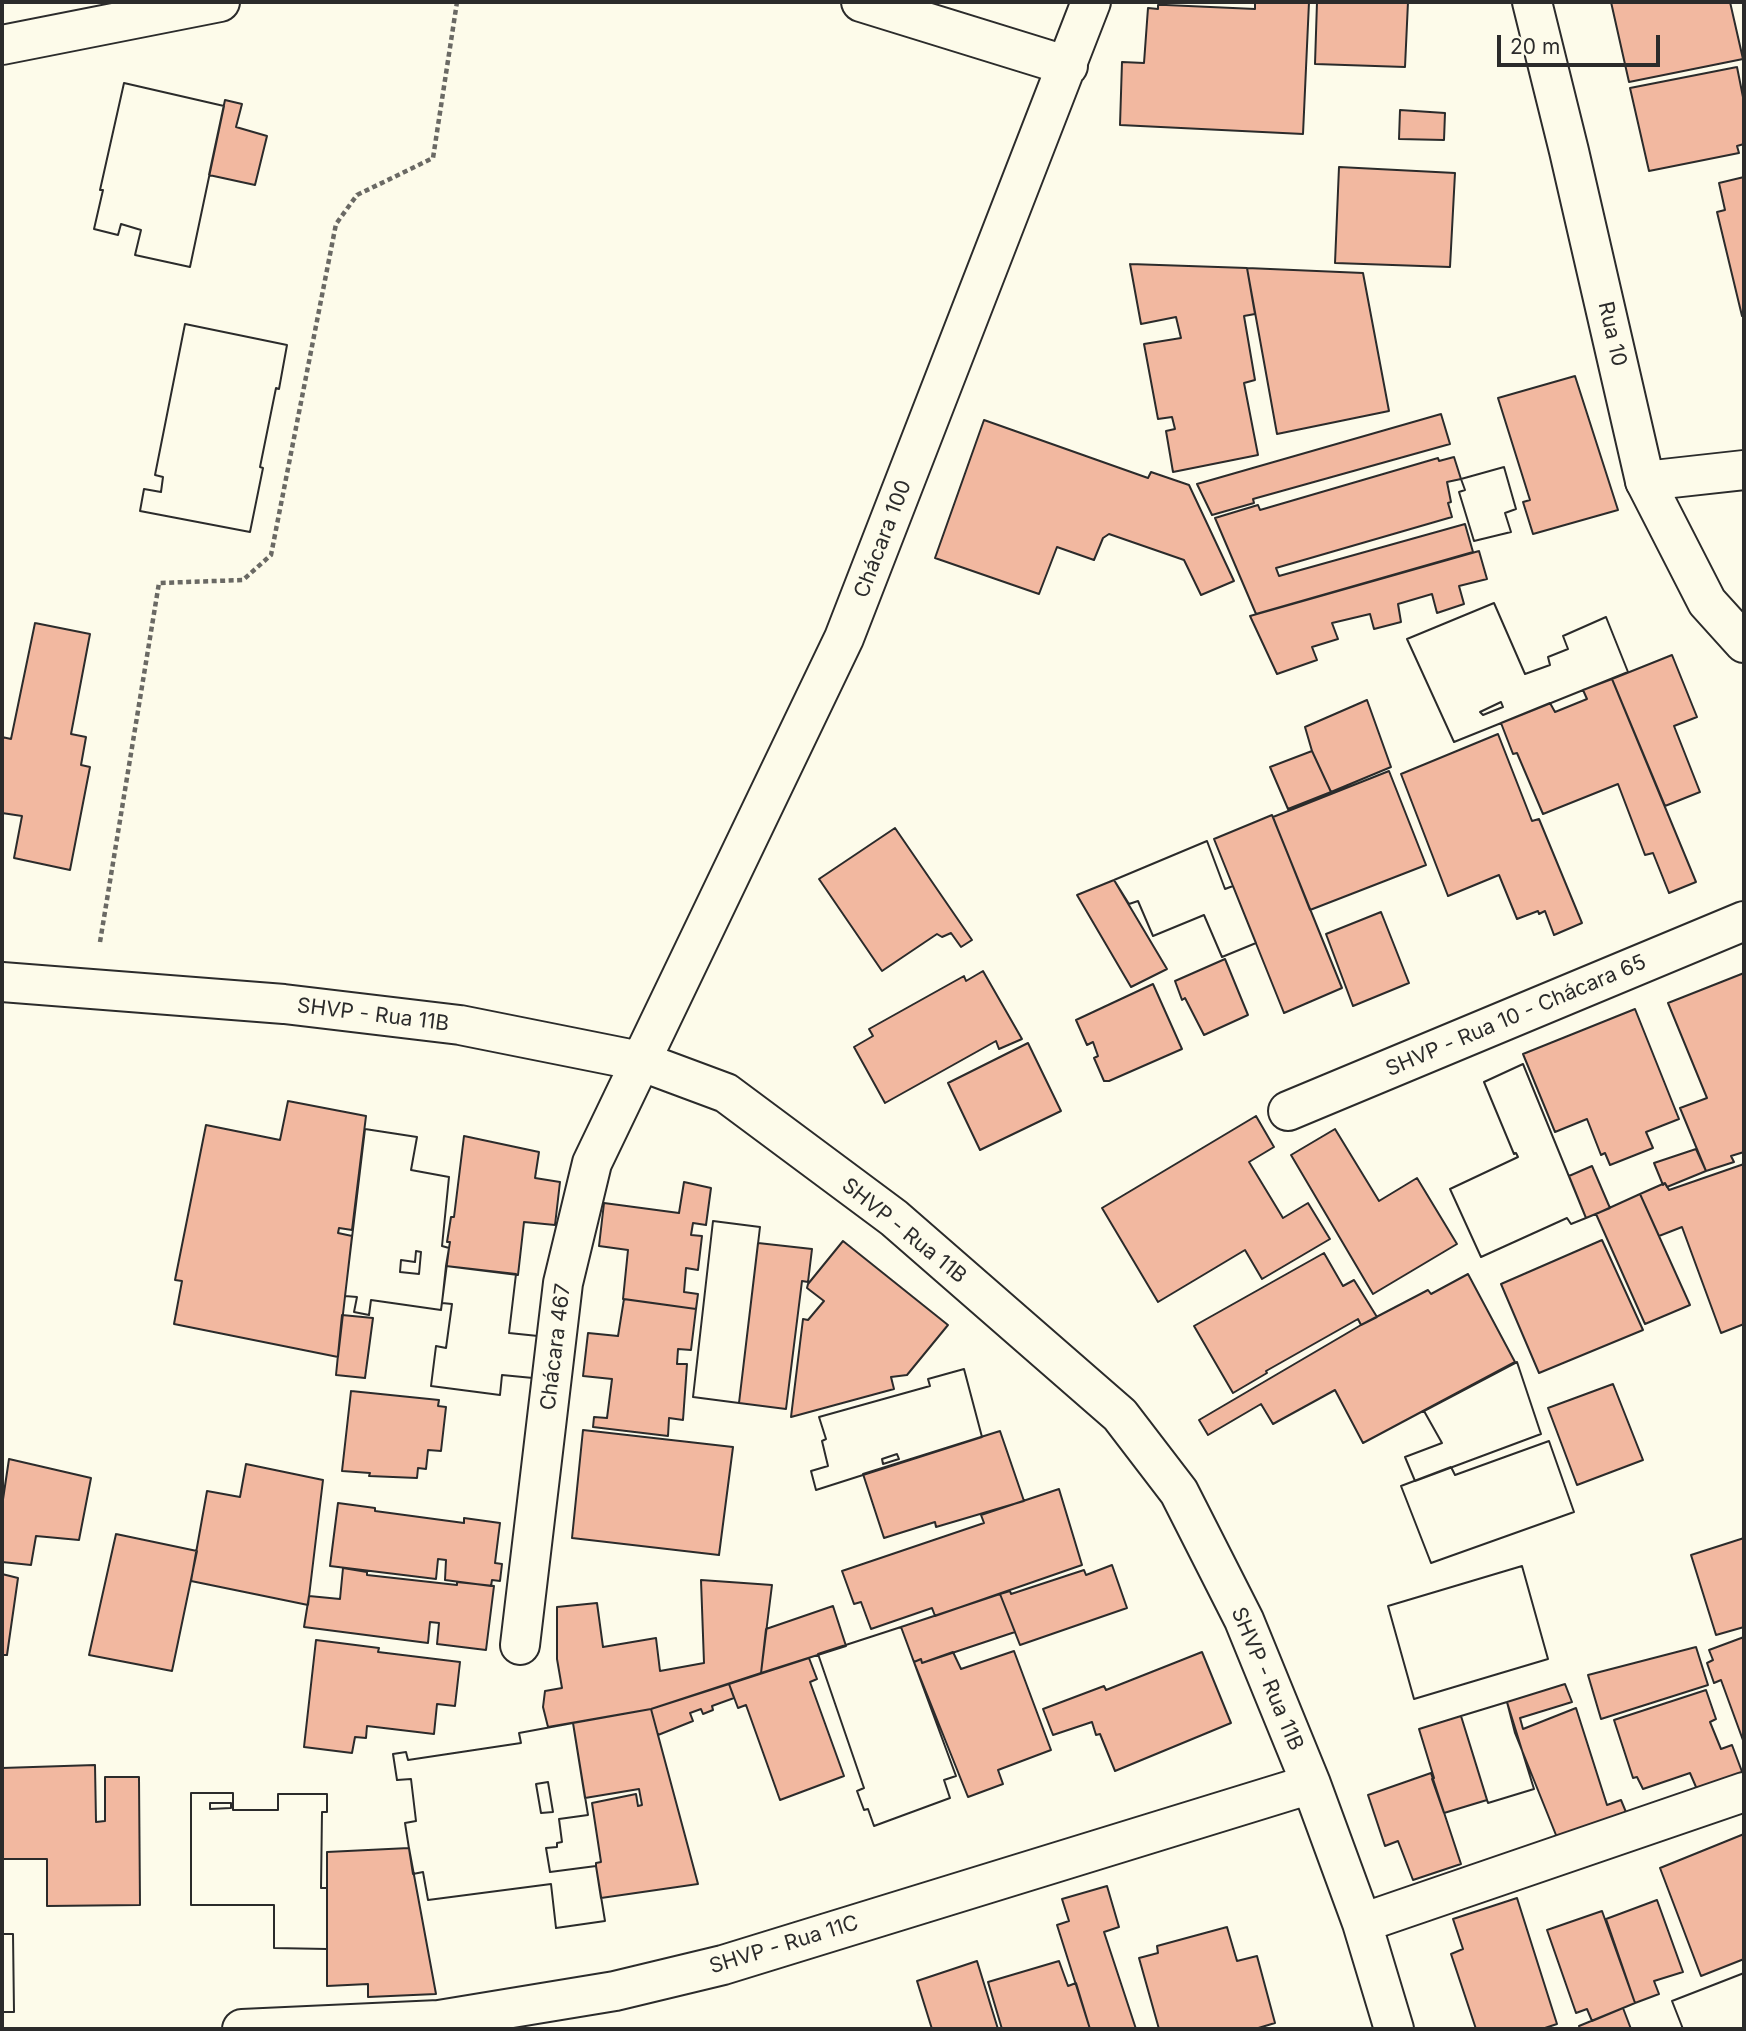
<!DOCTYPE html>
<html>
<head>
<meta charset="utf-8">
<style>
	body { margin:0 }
	#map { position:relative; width:1746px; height:2031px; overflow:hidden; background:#fdfbea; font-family:Inter,sans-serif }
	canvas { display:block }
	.frame { position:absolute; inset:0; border:4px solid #2b2b2b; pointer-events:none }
	.scale { position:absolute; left:1497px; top:35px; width:163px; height:32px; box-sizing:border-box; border:4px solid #2b2b2b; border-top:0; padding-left:9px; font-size:21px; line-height:24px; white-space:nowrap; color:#2b2b2b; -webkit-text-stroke:5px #fdfbea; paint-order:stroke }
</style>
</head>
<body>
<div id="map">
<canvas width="1746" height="2031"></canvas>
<div class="frame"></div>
<div class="scale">20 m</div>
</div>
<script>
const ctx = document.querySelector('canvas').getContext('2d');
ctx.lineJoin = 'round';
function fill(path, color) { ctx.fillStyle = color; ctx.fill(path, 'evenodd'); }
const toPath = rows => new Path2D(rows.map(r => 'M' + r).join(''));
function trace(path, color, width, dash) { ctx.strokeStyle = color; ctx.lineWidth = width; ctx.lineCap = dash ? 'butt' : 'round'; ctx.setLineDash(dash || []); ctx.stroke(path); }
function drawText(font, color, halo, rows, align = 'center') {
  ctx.font = font + ' Inter,sans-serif'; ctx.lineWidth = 5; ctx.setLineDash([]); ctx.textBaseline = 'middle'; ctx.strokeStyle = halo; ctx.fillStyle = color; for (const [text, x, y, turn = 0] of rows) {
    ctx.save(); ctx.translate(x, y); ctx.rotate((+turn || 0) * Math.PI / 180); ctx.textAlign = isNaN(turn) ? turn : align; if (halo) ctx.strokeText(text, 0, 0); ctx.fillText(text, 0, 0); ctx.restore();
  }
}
const building = toPath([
	[1255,2,1309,2,1303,134,1120,125,1122,62,1144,63,1148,8,1158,9,1158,5,1166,5,1255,9,1255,2],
	[1317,2,1408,2,1405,67,1315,64,1317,2],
	[1611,2,1730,2,1743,59,1629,82,1611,2],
	[1737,67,1744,102,1744,144,1737,146,1739,153,1649,171,1630,88,1737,67],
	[124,83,224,106,190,267,135,255,141,230,121,224,118,235,94,229,103,190,100,190,124,83],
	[124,83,224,106,190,267,135,255,141,230,121,224,118,235,94,229,103,190,100,190,124,83],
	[225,100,242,104,236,127,267,136,255,185,209,175,225,100],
	[1400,110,1445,113,1444,140,1399,139,1400,110],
	[1339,167,1455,173,1450,267,1335,263,1339,167],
	[1744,177,1744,315,1742,316,1717,212,1725,210,1719,183,1744,177],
	[1130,264,1247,268,1255,314,1244,316,1255,380,1244,383,1258,455,1173,472,1166,431,1175,429,1172,417,1158,419,1144,344,1181,338,1176,317,1141,324,1130,264],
	[1247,268,1363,273,1389,411,1277,434,1247,268],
	[185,324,287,345,279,389,276,388,260,467,263,468,250,532,140,511,144,489,161,492,163,477,155,475,185,324],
	[185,324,287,345,279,389,276,388,260,467,263,468,250,532,140,511,144,489,161,492,163,477,155,475,185,324],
	[1575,376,1618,510,1533,534,1523,502,1530,500,1498,398,1575,376],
	[1441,414,1450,444,1253,499,1254,503,1212,515,1197,484,1441,414],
	[984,420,1148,478,1151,472,1189,485,1234,581,1201,595,1184,560,1109,534,1103,538,1094,560,1057,547,1039,594,935,558,984,420],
	[1454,457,1461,479,1447,482,1451,502,1448,503,1452,517,1276,568,1279,576,1465,524,1473,552,1256,614,1215,518,1258,505,1260,510,1438,458,1439,461,1454,457],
	[1504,467,1516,509,1505,513,1511,532,1474,541,1459,492,1465,490,1461,479,1504,467],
	[1504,467,1516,509,1505,513,1511,532,1474,541,1459,492,1465,490,1461,479,1504,467],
	[1479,551,1487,579,1459,586,1464,604,1437,613,1432,594,1398,604,1401,622,1374,629,1370,614,1332,623,1338,639,1312,647,1317,660,1277,674,1250,616,1479,551],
	[1494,603,1525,674,1550,665,1548,657,1568,649,1563,636,1606,617,1628,672,1454,742,1407,639,1494,603],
	[1501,702,1503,707,1483,715,1480,712,1501,702],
	[1494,603,1525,674,1550,665,1548,657,1568,649,1563,636,1606,617,1628,672,1454,742,1407,639,1494,603],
	[1501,702,1503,707,1483,715,1480,712,1501,702],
	[35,623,90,634,71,734,86,737,81,765,90,767,70,870,14,858,22,816,2,813,2,737,11,739,35,623],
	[1672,655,1697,717,1674,726,1700,792,1665,806,1612,679,1672,655],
	[1612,679,1696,882,1669,893,1653,853,1645,855,1618,784,1543,814,1517,753,1513,754,1501,723,1550,703,1555,712,1587,699,1583,690,1612,679],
	[1367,700,1391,767,1331,792,1312,751,1305,727,1367,700],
	[1498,734,1532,821,1539,819,1582,923,1554,935,1545,911,1539,914,1538,911,1517,919,1499,875,1448,896,1401,774,1498,734],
	[1312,751,1331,792,1288,809,1270,767,1312,751],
	[1389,771,1426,865,1310,910,1273,817,1389,771],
	[1272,815,1342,988,1284,1013,1214,839,1272,815],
	[895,828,972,940,961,947,951,933,942,937,937,934,882,971,819,879,895,828],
	[1207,841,1225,889,1233,886,1256,943,1222,957,1204,915,1153,936,1138,901,1129,904,1114,880,1207,841],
	[1207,841,1225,889,1233,886,1256,943,1222,957,1204,915,1153,936,1138,901,1129,904,1114,880,1207,841],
	[1114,880,1167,969,1131,987,1077,895,1114,880],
	[1381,912,1409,983,1353,1006,1326,934,1381,912],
	[1225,959,1248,1015,1204,1035,1185,998,1182,1000,1175,981,1225,959],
	[983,971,1022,1039,999,1049,996,1041,885,1103,854,1047,873,1036,869,1029,964,976,966,981,983,971],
	[1744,973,1744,1152,1731,1156,1734,1162,1706,1171,1680,1108,1707,1098,1668,1003,1744,973],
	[1153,984,1182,1049,1109,1081,1104,1081,1094,1058,1098,1056,1093,1042,1087,1045,1076,1020,1153,984],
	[1635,1009,1679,1119,1646,1132,1653,1148,1610,1165,1605,1153,1601,1155,1587,1119,1555,1132,1523,1054,1635,1009],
	[1028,1043,1061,1111,980,1150,948,1083,1028,1043],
	[1523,1064,1586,1218,1571,1224,1567,1218,1481,1257,1450,1189,1518,1157,1516,1153,1514,1154,1484,1082,1523,1064],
	[1523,1064,1586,1218,1571,1224,1567,1218,1481,1257,1450,1189,1518,1157,1516,1153,1514,1154,1484,1082,1523,1064],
	[288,1101,366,1116,352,1230,339,1228,338,1233,352,1236,338,1357,174,1324,182,1281,175,1280,206,1125,280,1140,288,1101],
	[1256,1116,1274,1147,1249,1162,1283,1218,1308,1203,1330,1239,1262,1279,1245,1250,1158,1302,1102,1208,1256,1116],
	[365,1129,417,1137,411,1170,449,1177,442,1246,449,1248,441,1310,371,1300,369,1315,354,1312,357,1297,345,1296,365,1129],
	[416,1251,421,1252,419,1274,400,1272,401,1260,415,1262,416,1251],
	[365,1129,417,1137,411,1170,449,1177,442,1246,449,1248,441,1310,371,1300,369,1315,354,1312,357,1297,345,1296,365,1129],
	[416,1251,421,1252,419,1274,400,1272,401,1260,415,1262,416,1251],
	[1335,1129,1379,1201,1417,1178,1457,1244,1373,1294,1291,1155,1335,1129],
	[464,1136,539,1152,535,1178,560,1182,555,1225,524,1222,518,1275,446,1266,450,1242,447,1242,451,1217,454,1217,464,1136],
	[1696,1149,1706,1171,1667,1187,1665,1183,1663,1185,1654,1163,1696,1149],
	[1744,1164,1744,1324,1721,1333,1682,1227,1659,1236,1640,1194,1665,1183,1669,1190,1744,1164],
	[1592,1166,1610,1208,1586,1218,1569,1176,1592,1166],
	[684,1182,711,1188,706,1225,693,1223,691,1235,702,1236,698,1270,686,1268,684,1292,698,1294,696,1309,623,1299,628,1250,599,1246,604,1203,679,1213,684,1182],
	[1640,1194,1690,1305,1645,1324,1596,1214,1640,1194],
	[713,1221,760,1227,739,1403,693,1397,713,1221],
	[713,1221,760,1227,739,1403,693,1397,713,1221],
	[1602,1240,1643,1330,1539,1373,1501,1284,1602,1240],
	[843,1241,948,1325,907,1375,891,1377,894,1389,791,1417,803,1319,808,1320,824,1301,807,1288,808,1284,843,1241],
	[758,1243,812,1249,808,1282,802,1281,786,1409,739,1403,758,1243],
	[1324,1253,1343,1286,1354,1280,1377,1317,1361,1325,1358,1319,1266,1371,1267,1373,1233,1393,1194,1326,1324,1253],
	[446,1266,516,1274,509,1333,538,1336,533,1378,502,1375,500,1395,431,1386,436,1346,446,1348,452,1304,442,1303,446,1266],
	[446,1266,516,1274,509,1333,538,1336,533,1378,502,1375,500,1395,431,1386,436,1346,446,1348,452,1304,442,1303,446,1266],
	[1468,1274,1515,1362,1363,1443,1335,1390,1273,1424,1261,1404,1208,1435,1199,1420,1361,1325,1428,1290,1431,1294,1468,1274],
	[624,1299,696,1309,691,1350,678,1349,677,1364,687,1364,683,1420,669,1418,668,1436,593,1427,594,1417,607,1418,612,1379,583,1376,588,1333,618,1336,624,1299],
	[342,1315,373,1318,365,1378,336,1375,342,1315],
	[1517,1362,1541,1434,1415,1481,1405,1457,1442,1443,1424,1411,1517,1362],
	[1517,1362,1541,1434,1415,1481,1405,1457,1442,1443,1424,1411,1517,1362],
	[964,1369,982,1437,816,1490,811,1471,828,1466,822,1441,826,1439,819,1417,930,1386,928,1379,964,1369],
	[897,1454,899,1459,883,1464,882,1459,897,1454],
	[964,1369,982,1437,816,1490,811,1471,828,1466,822,1441,826,1439,819,1417,930,1386,928,1379,964,1369],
	[897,1454,899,1459,883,1464,882,1459,897,1454],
	[1613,1384,1643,1460,1577,1485,1548,1408,1613,1384],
	[351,1391,439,1400,438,1406,446,1407,441,1451,428,1450,426,1469,418,1468,417,1478,369,1476,370,1473,342,1471,351,1391],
	[583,1430,733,1447,719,1555,572,1538,583,1430],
	[1000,1431,1024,1501,936,1527,935,1522,884,1538,863,1474,1000,1431],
	[1549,1441,1574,1512,1431,1563,1401,1486,1451,1467,1455,1475,1549,1441],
	[1549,1441,1574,1512,1431,1563,1401,1486,1451,1467,1455,1475,1549,1441],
	[9,1459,91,1478,79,1540,36,1536,31,1565,2,1562,2,1506,9,1459],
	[246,1464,323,1480,308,1605,191,1581,207,1491,240,1497,246,1464],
	[1059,1489,1082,1565,935,1616,932,1608,871,1629,861,1602,854,1604,842,1571,984,1523,981,1515,1059,1489],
	[338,1503,375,1508,375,1511,464,1523,464,1518,500,1523,495,1563,502,1564,500,1581,492,1580,491,1586,445,1580,446,1560,438,1559,436,1579,330,1566,338,1503],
	[116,1534,197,1551,172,1671,89,1655,116,1534],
	[1744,1538,1744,1627,1716,1635,1691,1555,1744,1538],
	[1112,1565,1127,1608,1020,1645,1000,1594,1010,1591,1011,1594,1084,1570,1086,1575,1112,1565],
	[1522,1566,1548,1659,1414,1699,1388,1606,1522,1566],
	[1522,1566,1548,1659,1414,1699,1388,1606,1522,1566],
	[343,1568,367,1572,367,1575,457,1585,457,1582,494,1586,486,1650,437,1644,439,1623,430,1622,428,1643,304,1627,309,1596,340,1599,343,1568],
	[2,1574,18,1578,7,1655,2,1655,2,1574],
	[701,1580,772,1585,761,1673,651,1709,548,1727,543,1707,545,1691,562,1688,557,1659,557,1607,597,1603,603,1647,656,1638,660,1671,704,1663,701,1580],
	[1000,1594,1015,1632,922,1663,921,1659,914,1662,901,1627,1000,1594],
	[833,1606,846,1646,761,1673,766,1629,833,1606],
	[901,1627,956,1776,944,1780,950,1798,874,1826,868,1809,864,1810,857,1791,864,1788,818,1654,901,1627],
	[901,1627,956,1776,944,1780,950,1798,874,1826,868,1809,864,1810,857,1791,864,1788,818,1654,901,1627],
	[1744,1637,1744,1743,1721,1680,1714,1683,1707,1663,1713,1660,1709,1650,1744,1637],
	[316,1640,379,1648,378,1652,460,1662,455,1706,437,1704,434,1734,367,1726,366,1738,355,1737,352,1753,304,1747,316,1640],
	[1696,1647,1708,1685,1601,1719,1588,1675,1696,1647],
	[1014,1651,1051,1750,998,1770,1003,1784,968,1797,914,1662,921,1659,922,1663,953,1652,961,1669,1014,1651],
	[1202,1652,1231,1723,1115,1771,1100,1734,1096,1735,1092,1722,1053,1735,1043,1709,1104,1686,1106,1690,1202,1652],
	[809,1658,817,1679,810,1682,844,1776,780,1800,746,1705,738,1708,729,1684,809,1658],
	[729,1684,734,1698,712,1706,713,1710,703,1714,701,1709,690,1713,693,1721,658,1735,651,1709,729,1684],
	[1565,1684,1572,1702,1520,1718,1523,1729,1576,1708,1607,1805,1621,1800,1628,1817,1558,1840,1515,1733,1507,1702,1565,1684],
	[1706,1690,1716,1719,1710,1722,1721,1749,1732,1745,1744,1777,1699,1794,1690,1773,1643,1789,1637,1777,1633,1778,1614,1720,1706,1690],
	[1507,1702,1534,1789,1488,1803,1461,1716,1507,1702],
	[1507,1702,1534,1789,1488,1803,1461,1716,1507,1702],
	[651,1709,698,1884,601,1898,596,1866,596,1863,601,1862,592,1803,636,1794,638,1806,642,1805,639,1789,585,1798,573,1723,651,1709],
	[1461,1716,1487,1800,1444,1813,1432,1779,1434,1778,1419,1729,1461,1716],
	[573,1723,588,1815,559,1819,562,1842,557,1843,557,1847,546,1848,550,1872,596,1866,605,1921,556,1928,551,1884,428,1900,423,1872,413,1874,405,1823,416,1821,411,1779,397,1780,393,1754,406,1752,408,1760,521,1743,519,1733,573,1723],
	[548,1782,553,1812,541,1813,536,1784,548,1782],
	[573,1723,588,1815,559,1819,562,1842,557,1843,557,1847,546,1848,550,1872,596,1866,605,1921,556,1928,551,1884,428,1900,423,1872,413,1874,405,1823,416,1821,411,1779,397,1780,393,1754,406,1752,408,1760,521,1743,519,1733,573,1723],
	[548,1782,553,1812,541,1813,536,1784,548,1782],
	[95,1765,96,1822,105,1821,105,1777,139,1777,140,1905,47,1906,47,1859,2,1859,2,1768,95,1765],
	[1431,1773,1461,1864,1413,1880,1398,1841,1385,1846,1368,1795,1431,1773],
	[191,1793,233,1793,233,1810,278,1810,278,1794,327,1794,327,1812,322,1812,321,1888,327,1888,327,1949,274,1948,274,1905,191,1905,191,1793],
	[210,1803,231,1803,231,1808,210,1809,210,1803],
	[191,1793,233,1793,233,1810,278,1810,278,1794,327,1794,327,1812,322,1812,321,1888,327,1888,327,1949,274,1948,274,1905,191,1905,191,1793],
	[210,1803,231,1803,231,1808,210,1809,210,1803],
	[1744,1834,1744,1959,1701,1976,1660,1868,1744,1834],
	[409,1848,436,1994,368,1997,368,1984,327,1986,327,1852,409,1848],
	[1107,1886,1119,1927,1104,1932,1136,2029,1090,2029,1057,1925,1069,1921,1062,1899,1107,1886],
	[1517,1898,1557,2024,1542,2029,1476,2029,1451,1954,1463,1949,1453,1919,1517,1898],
	[1657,1900,1683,1972,1654,1981,1659,1994,1635,2003,1606,1919,1657,1900],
	[1602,1911,1635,2003,1592,2021,1587,2009,1576,2013,1547,1930,1602,1911],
	[1227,1927,1237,1961,1257,1956,1275,2023,1255,2029,1159,2029,1139,1958,1158,1953,1157,1946,1227,1927],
	[2,1934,13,1934,14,2012,2,2012,2,1934],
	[2,1934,13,1934,14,2012,2,2012,2,1934],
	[977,1961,998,2029,932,2029,917,1981,977,1961],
	[1059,1961,1068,1986,1076,1983,1090,2029,1002,2029,988,1982,1059,1961],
	[1744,1973,1744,2029,1683,2029,1672,2001,1744,1973],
	[1744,1973,1744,2029,1683,2029,1672,2001,1744,1973],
	[1623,2008,1631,2029,1580,2029,1579,2026,1623,2008]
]);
const path = toPath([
	[100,942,159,583,243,580,271,555,336,224,357,195,433,158,457,2]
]);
const minor = toPath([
	[861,2,1068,66],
	[2,45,220,2],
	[1645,481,1744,470],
	[2,982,284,1004,460,1025,640,1061,726,1093,894,1218,1120,1415,1179,1492,1244,1620,1311,1784,1362,1923,1394,2029],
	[1288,1111,1744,921],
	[520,1645,563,1283,592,1163,844,638,1091,2],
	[1362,1923,1744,1792],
	[242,2029,439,2020,615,1991,723,1965,1311,1784]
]);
const tertiary = toPath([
	[1532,2,1569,151,1645,481,1707,602,1744,643]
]);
const streetNames = [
	["Rua 10",1612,334,77],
	["Chácara 100",883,539,-69],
	["SHVP - Rua 11B",373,1015,7],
	["SHVP - Rua 10 - Chácara 65",1516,1016,-23],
	["SHVP - Rua 11B",904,1231,39],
	["Chácara 467",556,1347,-83],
	["SHVP - Rua 11B",1267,1679,67],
	["SHVP - Rua 11C",784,1945,-17]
];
fill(building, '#f2b8a0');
trace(building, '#2b2b2b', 2);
trace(minor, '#2b2b2b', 42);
trace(tertiary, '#2b2b2b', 42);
trace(path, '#6a6964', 4.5, [5, 3.5]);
trace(minor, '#fdfbea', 38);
trace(tertiary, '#fdfbea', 38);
drawText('21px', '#2b2b2b', '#fdfbea', streetNames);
</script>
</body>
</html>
